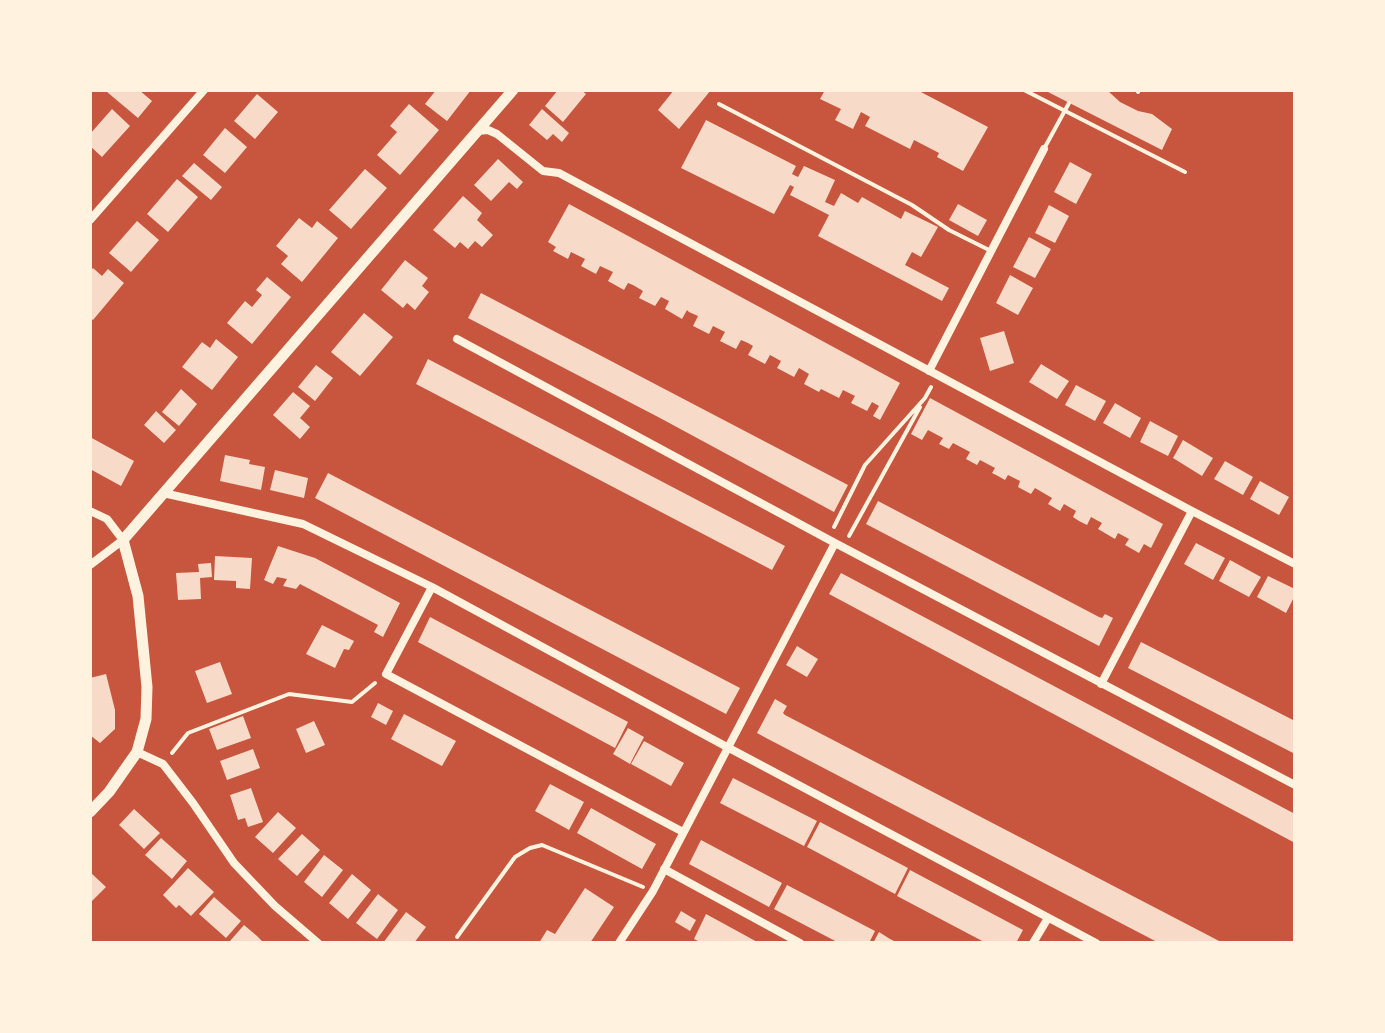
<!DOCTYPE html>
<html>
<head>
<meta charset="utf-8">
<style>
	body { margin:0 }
	#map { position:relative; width:1385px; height:1033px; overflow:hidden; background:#c8553d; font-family:Montserrat,sans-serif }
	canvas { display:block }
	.frame { position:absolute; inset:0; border:92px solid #fff3e0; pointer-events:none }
</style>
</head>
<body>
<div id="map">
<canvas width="1385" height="1033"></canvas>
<div class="frame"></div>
</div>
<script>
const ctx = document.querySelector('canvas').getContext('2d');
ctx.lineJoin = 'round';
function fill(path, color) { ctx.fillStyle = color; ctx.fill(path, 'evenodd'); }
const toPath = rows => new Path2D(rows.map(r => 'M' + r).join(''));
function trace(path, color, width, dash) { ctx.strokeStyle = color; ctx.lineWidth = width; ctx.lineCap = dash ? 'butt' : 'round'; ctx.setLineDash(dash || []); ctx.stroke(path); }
const building = toPath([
	[109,90,139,90,152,101,138,118,107,92],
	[436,90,471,90,447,121,425,104],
	[558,90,581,90,586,94,563,122,545,106],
	[674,90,711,90,679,129,658,110],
	[825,90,917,90,988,127,963,171,937,157,939,153,914,140,910,149,865,126,870,117,861,112,853,129,835,120,841,109,820,99],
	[1044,90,1108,91,1120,102,1138,111,1152,114,1172,129,1162,150],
	[257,94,278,112,255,139,234,121],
	[409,104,439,130,400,175,377,155,397,132,390,126],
	[112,109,130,126,102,157,90,146,90,134],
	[542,109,569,133,562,142,553,134,547,140,529,125],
	[706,120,796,166,792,174,798,177,804,166,835,180,825,202,834,206,841,193,858,203,862,197,901,219,905,211,938,227,921,257,912,252,905,265,949,288,942,301,818,236,829,215,790,195,794,187,790,185,774,214,681,168],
	[225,128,247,147,225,173,203,155],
	[498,159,523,182,517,189,509,182,491,201,474,185],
	[1070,162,1092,174,1076,204,1054,192],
	[194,163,222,187,211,200,182,176],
	[365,169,387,188,351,229,329,210],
	[177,179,198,197,168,232,147,214],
	[463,196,482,213,477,220,493,235,482,247,475,241,468,249,460,242,455,248,433,230],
	[569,204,900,383,880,420,873,416,879,406,872,402,867,411,851,403,855,396,843,390,839,398,821,389,819,392,804,384,809,374,799,368,794,377,777,368,781,361,770,355,765,364,748,355,753,346,748,343,741,340,736,349,720,341,725,332,713,326,709,334,693,326,698,316,689,312,687,310,682,319,665,309,669,301,661,297,655,306,639,298,643,291,633,285,628,283,624,290,608,281,613,272,600,266,596,274,581,266,585,259,571,252,568,259,553,251,556,247,548,242],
	[958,204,987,220,978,236,949,220],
	[1049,205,1069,216,1055,243,1035,233],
	[299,218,312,228,317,221,338,238,302,282,281,264,288,256,276,246],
	[137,221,159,240,131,272,109,253],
	[1029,237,1051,249,1035,278,1013,267],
	[405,260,428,278,422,286,429,292,415,310,407,303,403,308,381,290],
	[93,268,102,276,108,269,124,283,93,320,90,318,90,272],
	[1010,275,1033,288,1018,315,996,303],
	[267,277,291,297,252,344,227,323,245,301,252,307,262,295,256,290],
	[481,293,848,485,834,512,660,418,468,318],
	[364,313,393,337,360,376,331,352],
	[1004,331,1014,363,990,371,980,338],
	[216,339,238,357,212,390,182,367,202,342,210,348],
	[428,359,785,546,772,570,416,384],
	[1041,364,1069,381,1057,399,1029,382],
	[316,365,333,378,315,401,298,387],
	[1076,385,1106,401,1095,421,1065,405],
	[181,389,197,404,179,426,162,412],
	[293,392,310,406,300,418,310,427,300,439,273,415],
	[930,398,1163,524,1151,548,1144,544,1139,553,1125,545,1129,539,1118,533,1115,539,1098,529,1102,523,1091,517,1087,525,1079,521,1073,517,1076,511,1064,504,1060,511,1048,504,1052,498,1035,488,1031,494,1018,487,1020,481,1008,475,1005,480,998,476,992,473,995,468,980,460,977,465,966,459,970,452,953,443,949,449,939,444,943,438,928,430,922,440,911,434],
	[1115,403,1141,418,1130,438,1103,423],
	[156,411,176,430,164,443,144,425],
	[1150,421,1178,436,1168,456,1140,442],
	[90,437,134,461,121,486,90,469],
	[1183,440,1213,458,1202,476,1173,458],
	[225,455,250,460,249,464,265,467,261,490,220,481],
	[1225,461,1253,477,1243,495,1214,479],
	[275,470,308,478,304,498,270,490],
	[328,473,740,688,726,714,315,498],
	[1260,481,1289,497,1279,515,1250,499],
	[878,501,1099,617,1102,618,1105,614,1113,618,1099,646,866,524],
	[1196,543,1225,558,1213,580,1184,564],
	[278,546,315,558,400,603,383,637,374,632,378,625,300,584,296,589,283,586,287,579,277,577,273,584,264,580],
	[215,556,252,558,250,589,236,588,236,581,214,580],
	[1230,560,1261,577,1249,597,1219,581],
	[211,563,212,577,200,578,201,599,178,600,176,573,199,572,198,564],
	[841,573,1295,814,1295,843,829,594],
	[1268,576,1295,589,1295,595,1286,613,1257,597],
	[430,617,628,722,615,748,418,642],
	[322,625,354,641,349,650,344,649,335,668,306,654],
	[1141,642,1295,721,1295,754,1128,668],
	[797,646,818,659,807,677,786,665],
	[220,662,232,694,207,703,195,671],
	[106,674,115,710,115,729,100,743,90,735,90,678],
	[775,699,787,706,783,713,785,715,1223,943,1159,943,768,739,757,733],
	[378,703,393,711,386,725,371,717],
	[404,714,456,741,442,766,391,739],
	[243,716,251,738,217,750,209,729],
	[314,721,325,745,306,753,296,729],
	[628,728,644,737,630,764,613,754],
	[644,741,684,763,671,786,631,764],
	[253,749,260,768,227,780,220,761],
	[733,778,817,821,804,846,720,803],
	[550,784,584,802,569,830,535,811],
	[251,788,263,822,248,827,245,818,238,820,230,795],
	[591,808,656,844,642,869,577,833],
	[134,809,160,833,144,849,119,825],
	[278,812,296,828,273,853,255,837],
	[820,822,908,868,895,894,807,847],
	[302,834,320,850,297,876,278,859],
	[161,838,187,861,172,879,145,855],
	[701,840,782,883,769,907,689,864],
	[324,855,343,870,322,897,304,882],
	[188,868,214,892,191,916,179,905,176,908,163,895],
	[910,870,1023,930,1016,943,986,943,897,896],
	[90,872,106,887,90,903],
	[352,874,371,890,348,919,329,903],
	[787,885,875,931,869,943,839,943,774,909],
	[585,888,614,907,590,943,539,943,547,930,555,934],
	[378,894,398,910,377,939,356,923],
	[214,897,241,921,226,938,199,914],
	[681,911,696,920,690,931,675,922],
	[406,912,426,927,414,943,383,943],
	[706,914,739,932,759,943,702,943,694,939],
	[244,925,257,936,264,943,232,943,230,941],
	[879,932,890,939,898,943,873,943]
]);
const path = toPath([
	[834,527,865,465,925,398,931,387],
	[849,536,920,407],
	[172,753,188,733,289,694,352,702,375,683],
	[457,937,515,857,530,848,542,845,643,887]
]);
const service = toPath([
	[1024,90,1185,172],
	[1138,92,1139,90],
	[719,104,912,205,949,230,991,251],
	[1045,147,1069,103]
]);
const minor = toPath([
	[477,131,488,130,497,134,543,171,559,173,1192,511,1295,564],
	[90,220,204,90],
	[457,339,835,543,1295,785],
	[929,371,1044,149],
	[163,493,303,524,432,587,727,747,1096,943],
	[90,511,107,519,123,540,90,565],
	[432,587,386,674,683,832],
	[1101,684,1192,511],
	[137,752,163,764,193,803,234,863,275,906,318,943],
	[664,869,800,943],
	[619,943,653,891,835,543],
	[1033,943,1048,918]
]);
const tertiary = toPath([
	[90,812,109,792,137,752,146,719,147,687,138,596,123,540,513,90]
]);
fill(building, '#f7dbc8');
trace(path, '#fff3e0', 4);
trace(service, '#fff3e0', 4);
trace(minor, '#fff3e0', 8);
trace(tertiary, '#fff3e0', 11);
</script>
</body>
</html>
